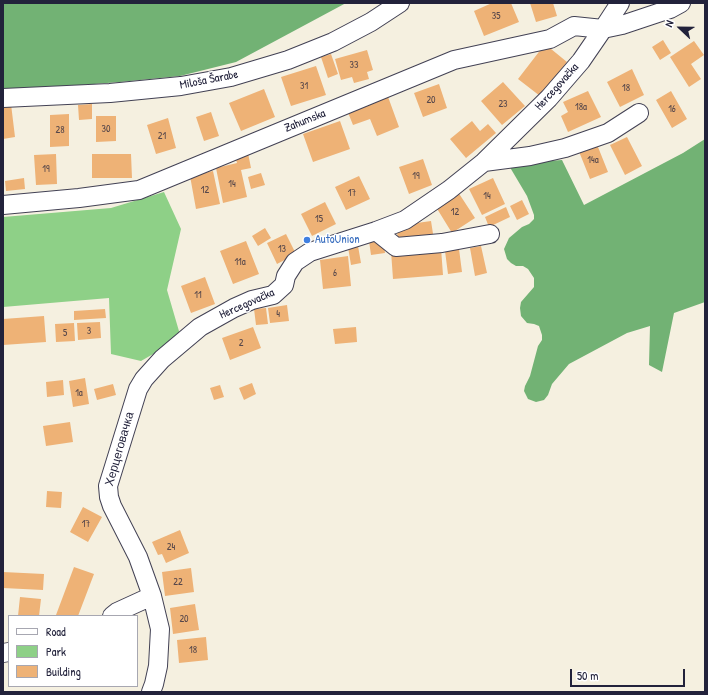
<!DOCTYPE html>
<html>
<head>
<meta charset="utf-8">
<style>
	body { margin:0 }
	#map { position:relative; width:708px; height:695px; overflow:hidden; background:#f5f0e0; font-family:"Patrick Hand",sans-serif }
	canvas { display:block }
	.frame { position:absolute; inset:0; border:4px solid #22223b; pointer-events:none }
	.legend { position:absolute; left:8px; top:615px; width:130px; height:72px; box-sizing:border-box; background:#fff; border:1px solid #a7a7b1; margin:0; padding:5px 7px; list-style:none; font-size:12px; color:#22223b }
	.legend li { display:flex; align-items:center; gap:8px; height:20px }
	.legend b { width:20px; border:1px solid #a7a7b1 }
	.north { position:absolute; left:660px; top:8px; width:40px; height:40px; -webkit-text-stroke:3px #fff; paint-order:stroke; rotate:292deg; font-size:11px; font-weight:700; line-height:16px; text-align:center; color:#22223b }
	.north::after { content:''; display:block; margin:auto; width:14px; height:18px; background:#22223b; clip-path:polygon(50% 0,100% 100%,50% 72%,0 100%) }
	.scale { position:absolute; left:570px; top:669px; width:115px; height:18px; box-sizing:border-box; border:2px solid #22223b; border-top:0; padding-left:5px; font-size:12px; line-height:14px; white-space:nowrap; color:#22223b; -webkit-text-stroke:3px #fff; paint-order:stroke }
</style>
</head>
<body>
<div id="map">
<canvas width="708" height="695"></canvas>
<div class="frame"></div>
<ul class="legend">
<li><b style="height:5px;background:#fff"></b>Road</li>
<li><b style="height:11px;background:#8ed087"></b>Park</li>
<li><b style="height:11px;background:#eeb276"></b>Building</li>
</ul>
<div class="north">N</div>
<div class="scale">50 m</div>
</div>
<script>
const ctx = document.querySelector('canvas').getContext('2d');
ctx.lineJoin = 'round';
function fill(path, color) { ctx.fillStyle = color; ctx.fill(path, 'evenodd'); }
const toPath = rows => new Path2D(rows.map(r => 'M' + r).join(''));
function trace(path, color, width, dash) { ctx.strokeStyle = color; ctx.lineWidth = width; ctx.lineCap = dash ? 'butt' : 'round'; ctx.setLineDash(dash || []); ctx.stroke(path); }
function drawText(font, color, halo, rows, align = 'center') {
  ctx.font = font + ' "Patrick Hand",sans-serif'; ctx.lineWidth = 3; ctx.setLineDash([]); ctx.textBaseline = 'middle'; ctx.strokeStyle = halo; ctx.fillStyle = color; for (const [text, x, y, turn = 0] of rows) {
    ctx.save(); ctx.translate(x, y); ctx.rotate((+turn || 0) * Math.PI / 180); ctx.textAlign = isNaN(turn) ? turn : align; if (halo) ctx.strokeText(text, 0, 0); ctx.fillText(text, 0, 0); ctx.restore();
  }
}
const green = toPath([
	[164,192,181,229,167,290,181,338,141,361,111,354,109,298,3,307,3,217,111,208]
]);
const forest = toPath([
	[3,3,346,3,236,62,180,76,120,82,3,91],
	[705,139,705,302,674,313,662,372,649,365,650,326,627,333,569,364,552,384,548,395,544,400,536,402,528,399,524,391,525,386,530,376,538,346,542,340,542,335,539,326,534,324,527,323,521,316,520,308,521,302,534,287,534,278,528,269,523,266,516,266,511,263,507,259,504,249,509,238,522,227,529,224,534,219,534,215,527,196,508,164,562,160,584,205,683,153]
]);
const building = toPath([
	[492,3,511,3,519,22,484,36,474,11],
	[530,3,553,3,557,16,536,22],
	[663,40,671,53,660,60,652,47],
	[694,41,704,55,691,64,701,79,689,87,670,57],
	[545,44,567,62,540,96,518,79],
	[367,50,373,70,367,72,369,79,354,83,352,77,341,80,335,59],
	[331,54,338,74,328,78,321,57],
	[316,66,326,95,291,106,281,77],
	[632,69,644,95,620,107,607,82],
	[503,82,525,106,502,125,481,101],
	[439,84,447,108,423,117,414,93],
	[264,89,275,117,241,131,229,103],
	[588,91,601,117,568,132,561,116,568,112,563,102],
	[671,91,687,119,672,128,656,100],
	[387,94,399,127,377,136,370,119,353,125,347,110],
	[11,104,15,137,3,139,3,105],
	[92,104,92,119,79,120,78,105],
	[211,112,219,136,204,141,196,117],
	[69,114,69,146,50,147,50,115],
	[96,116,116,116,116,141,96,142],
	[168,118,176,148,156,154,147,125],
	[340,121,350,149,313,162,303,134],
	[472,121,480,131,488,124,496,133,466,158,450,139],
	[627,137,642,166,625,175,610,145],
	[596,142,608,172,590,179,578,149],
	[248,153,251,168,241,170,247,197,223,203,216,168,237,163,235,156],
	[56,154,57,184,36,185,34,155],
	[92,154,131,154,132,178,92,178],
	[423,159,432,185,409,194,399,167],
	[213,171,220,204,196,209,190,176],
	[261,173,265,185,251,189,248,177],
	[359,176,370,199,346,210,335,187],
	[24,178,25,189,6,191,5,181],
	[493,178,505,204,482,215,469,189],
	[458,192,475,218,452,233,436,207],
	[522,200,529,214,517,220,510,206],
	[325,202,336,224,312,236,301,214],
	[506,207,510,217,489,227,485,217],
	[431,221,434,240,399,245,396,226],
	[265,228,271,238,258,246,252,236],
	[286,234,296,254,277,264,267,243],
	[383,239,385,253,371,255,369,241],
	[246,241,259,274,233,284,220,251],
	[358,246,361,263,351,265,348,247],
	[481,246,487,273,475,276,470,248],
	[441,248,443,275,393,279,391,251],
	[459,249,462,272,448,274,445,251],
	[348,256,351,286,323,289,320,260],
	[205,277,215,304,191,313,181,286],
	[287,305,289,321,270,323,268,308],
	[266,308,268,324,256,325,254,309],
	[105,309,106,318,74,320,74,311],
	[44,316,46,342,3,345,3,319],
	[100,322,101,338,78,340,77,323],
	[74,323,75,341,56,342,55,324],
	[253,327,261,348,230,360,222,338],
	[356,327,357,342,335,344,333,329],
	[85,378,89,404,73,407,69,381],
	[63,380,64,395,47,397,46,382],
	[252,383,256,394,244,400,239,388],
	[113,384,116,395,97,400,94,389],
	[220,385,224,397,214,400,210,388],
	[70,422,73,442,46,446,43,426],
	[47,491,62,492,61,508,46,507],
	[83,507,102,517,88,542,70,532],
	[180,530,189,553,166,563,162,554,158,555,152,542],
	[74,567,94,574,78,616,60,616,56,615],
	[191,568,194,592,165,596,162,572],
	[3,572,44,574,43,590,3,588],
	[20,597,41,599,39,616,18,616],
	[195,604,199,630,173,634,170,608],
	[206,637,208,660,179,663,177,640]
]);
const minor = toPath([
	[3,98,110,93,181,86,231,77,288,60,333,42,371,22,400,3],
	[484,162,530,156,565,148,608,133,639,113],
	[3,205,79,198,139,190,454,60,550,39,574,26,603,29,622,25,670,9,681,3],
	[376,231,396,247,442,243,490,234],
	[112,616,117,612,152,596],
	[3,653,9,652],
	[151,692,154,684,158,666,160,629,152,596,138,557,112,506,109,497,108,486,138,389,144,379,162,359,200,327,234,308,252,300,273,295,284,285,286,276,295,262,310,252,376,231,405,220,449,190,484,162,549,98,581,61,603,29,620,3]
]);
const markers = [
	[307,240,4,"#3f7fe0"]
];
const numberNames = [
	["35",496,16],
	["33",354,65],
	["31",304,86],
	["18",626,88],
	["20",431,100],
	["23",503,104],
	["18a",581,107],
	["16",672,109],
	["30",106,129],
	["28",60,130],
	["21",162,136],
	["14a",593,160],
	["19",46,169],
	["19",416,176],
	["14",232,184],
	["12",205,190],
	["17",352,193],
	["14",487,196],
	["12",455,212],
	["15",319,219],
	["13",282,249],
	["11a",240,262],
	["6",335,273],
	["11",198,295],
	["4",278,314],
	["3",89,331],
	["5",65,333],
	["2",241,343],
	["1a",79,393],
	["17",86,524],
	["24",171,547],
	["22",178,582],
	["20",184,619],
	["18",193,650]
];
const streetNames = [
	["Miloša Šarabe",209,80,-11],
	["Hercegovačka",557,87,-48],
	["Zahumska",305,121,-22],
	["Hercegovačka",247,304,-24],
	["Херцеговачка",120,449,-74]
];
const shopNames = [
	["AutoUnion",315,240]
];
fill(green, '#8ed087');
fill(forest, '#72b274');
fill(building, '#eeb276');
trace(minor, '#424154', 20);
trace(minor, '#fff', 18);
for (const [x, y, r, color] of markers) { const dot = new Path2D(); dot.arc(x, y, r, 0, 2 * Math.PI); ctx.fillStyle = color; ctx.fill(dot); trace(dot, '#fff', 1.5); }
drawText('10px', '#55464a', null, numberNames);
drawText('12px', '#22223b', '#fff', streetNames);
drawText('12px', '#366cbe', '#fff', shopNames, 'left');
</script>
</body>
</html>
